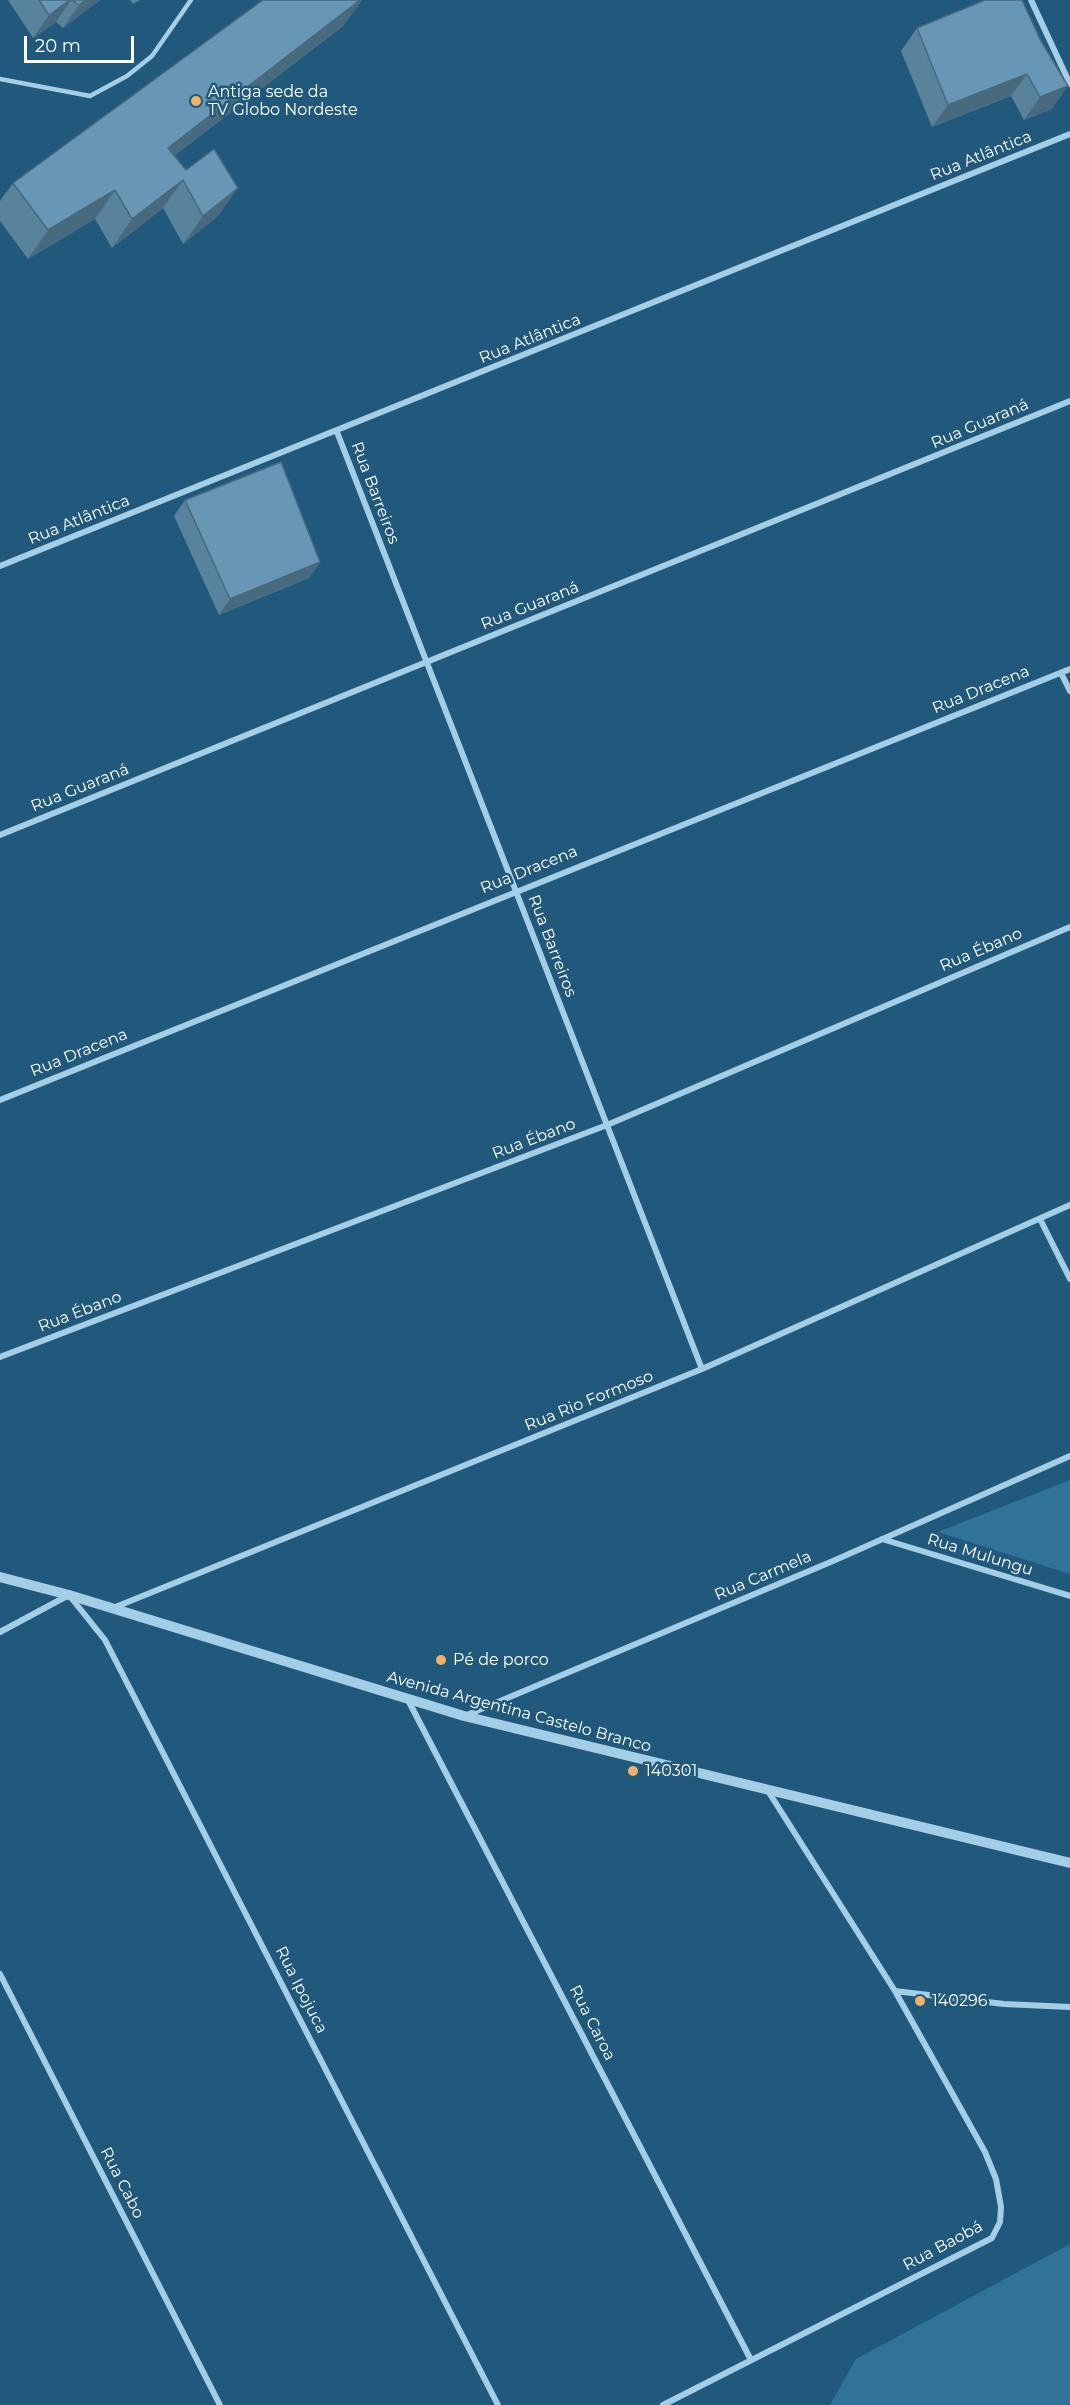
<!DOCTYPE html>
<html>
<head>
<meta charset="utf-8">
<style>
	body { margin:0 }
	#map { position:relative; width:1070px; height:2405px; overflow:hidden; background:#21597c; font-family:Montserrat,sans-serif }
	canvas { display:block }
	.scale { position:absolute; left:24px; top:36px; width:110px; height:27px; box-sizing:border-box; border:3px solid #fff; border-top:0; padding-left:8px; font-size:18px; line-height:21px; white-space:nowrap; color:#fff; -webkit-text-stroke:4px #21597c; paint-order:stroke }
</style>
</head>
<body>
<div id="map">
<canvas width="1070" height="2405"></canvas>
<div class="scale">20 m</div>
</div>
<script>
const ctx = document.querySelector('canvas').getContext('2d');
ctx.lineJoin = 'round';
function fill(path, color) { ctx.fillStyle = color; ctx.fill(path, 'evenodd'); }
const toPath = rows => new Path2D(rows.map(r => 'M' + r).join(''));
function trace(path, color, width, dash) { ctx.strokeStyle = color; ctx.lineWidth = width; ctx.lineCap = dash ? 'butt' : 'round'; ctx.setLineDash(dash || []); ctx.stroke(path); }
function drawText(font, color, halo, rows, align = 'center') {
  ctx.font = font + ' Montserrat,sans-serif'; ctx.lineWidth = 5; ctx.setLineDash([]); ctx.textBaseline = 'middle'; ctx.strokeStyle = halo; ctx.fillStyle = color; for (const [text, x, y, turn = 0] of rows) {
    ctx.save(); ctx.translate(x, y); ctx.rotate((+turn || 0) * Math.PI / 180); ctx.textAlign = isNaN(turn) ? turn : align; if (halo) ctx.strokeText(text, 0, 0); ctx.fillText(text, 0, 0); ctx.restore();
  }
}
const green = toPath([
	[1070,1480,1070,1574,938,1532],
	[1070,2244,1070,2405,830,2405,856,2359]
]);
const service = toPath([
	[0,79,90,96,127,76,152,56,191,0]
]);
const minor = toPath([
	[1031,0,1070,84],
	[337,432,702,1369],
	[0,566,1070,134],
	[1061,673,1070,691],
	[0,835,1070,401],
	[0,1100,1070,669],
	[1040,1219,1070,1279],
	[0,1357,607,1125,1070,927],
	[882,1539,1070,1596],
	[113,1608,702,1369,1070,1205],
	[0,1632,69,1595,105,1640,498,2405],
	[408,1700,751,2360],
	[467,1715,833,1561,1070,1456],
	[0,1974,220,2405],
	[895,1991,1004,2004,1070,2007],
	[663,2405,992,2238,1000,2222,1001,2207,996,2179,985,2152,895,1991,768,1791]
]);
const tertiary = toPath([
	[0,1577,69,1595,464,1716,1070,1863]
]);
const wall = toPath([
	[8,0,100,0,63,28,56,22,33,38],
	[130,0,140,0,133,4],
	[263,0,362,0,343,26,174,156,218,216,183,244,163,208,112,248,95,219,28,259,0,221,0,201,13,183],
	[985,0,1052,109,1024,120,1011,96,932,127,901,51,917,28],
	[185,500,320,562,309,578,219,615,174,516]
]);
const shadedWall = toPath([
	[71,0,56,22,33,38,49,15],
	[86,0,100,0,63,28,79,5],
	[360,0,362,0,343,26,148,176,168,148],
	[1027,74,1011,96,932,127,948,105],
	[1068,86,1052,109,1024,120,1040,97],
	[183,180,163,208,112,248,132,219],
	[238,188,218,216,183,244,203,216],
	[115,190,95,219,28,259,48,230],
	[320,562,309,578,219,615,230,599]
]);
const building = toPath([
	[39,0,70,0,49,15,39,0],
	[72,0,86,0,79,5,72,0],
	[263,0,360,0,168,148,186,170,214,149,238,188,203,216,183,180,132,219,115,190,48,230,13,183,263,0],
	[985,0,1022,0,1041,41,1068,86,1040,97,1027,74,948,105,917,28,985,0],
	[281,462,320,562,230,599,185,500,281,462]
]);
const markers = [
	[196,101,6,"#f2b166"],
	[441,1660,6,"#f2b166"],
	[633,1771,6,"#f2b166"],
	[920,2001,6,"#f2b166"]
];
const poiNames = [
	["Antiga sede da",208,92],
	["TV Globo Nordeste",208,110],
	["Pé de porco",453,1660],
	["140301",645,1771],
	["140296",932,2001]
];
const streetNames = [
	["Rua Atlântica",981,156,-22],
	["Rua Atlântica",530,339,-22],
	["Rua Guaraná",980,424,-23],
	["Rua Barreiros",375,493,69],
	["Rua Atlântica",79,520,-22],
	["Rua Guaraná",530,606,-22],
	["Rua Dracena",981,690,-22],
	["Rua Guaraná",80,788,-22],
	["Rua Dracena",529,870,-22],
	["Rua Barreiros",552,946,69],
	["Rua Ébano",981,950,-23],
	["Rua Dracena",79,1053,-22],
	["Rua Ébano",534,1139,-21],
	["Rua Ébano",80,1312,-21],
	["Rua Rio Formoso",589,1401,-22],
	["Rua Mulungu",980,1555,17],
	["Rua Carmela",763,1576,-23],
	["Avenida Argentina Castelo Branco",519,1712,15],
	["Rua Ipojuca",301,1990,63],
	["Rua Caroa",592,2023,63],
	["Rua Cabo",122,2183,63],
	["Rua Baobá",943,2246,-28]
];
fill(green, '#317298');
trace(service, '#a4cde6', 4.5);
trace(minor, '#a4cde6', 6);
trace(tertiary, '#a4cde6', 10);
fill(wall, '#59829b');
fill(shadedWall, '#486a7e');
fill(building, '#6797b4');
trace(building, '#486a7e', 1.5);
for (const [x, y, r, color] of markers) { const dot = new Path2D(); dot.arc(x, y, r, 0, 2 * Math.PI); ctx.fillStyle = color; ctx.fill(dot); trace(dot, '#21597c', 2); }
drawText('16px', '#fff', '#21597c', poiNames, 'left');
drawText('16px', '#fff', '#21597c', streetNames);
</script>
</body>
</html>
